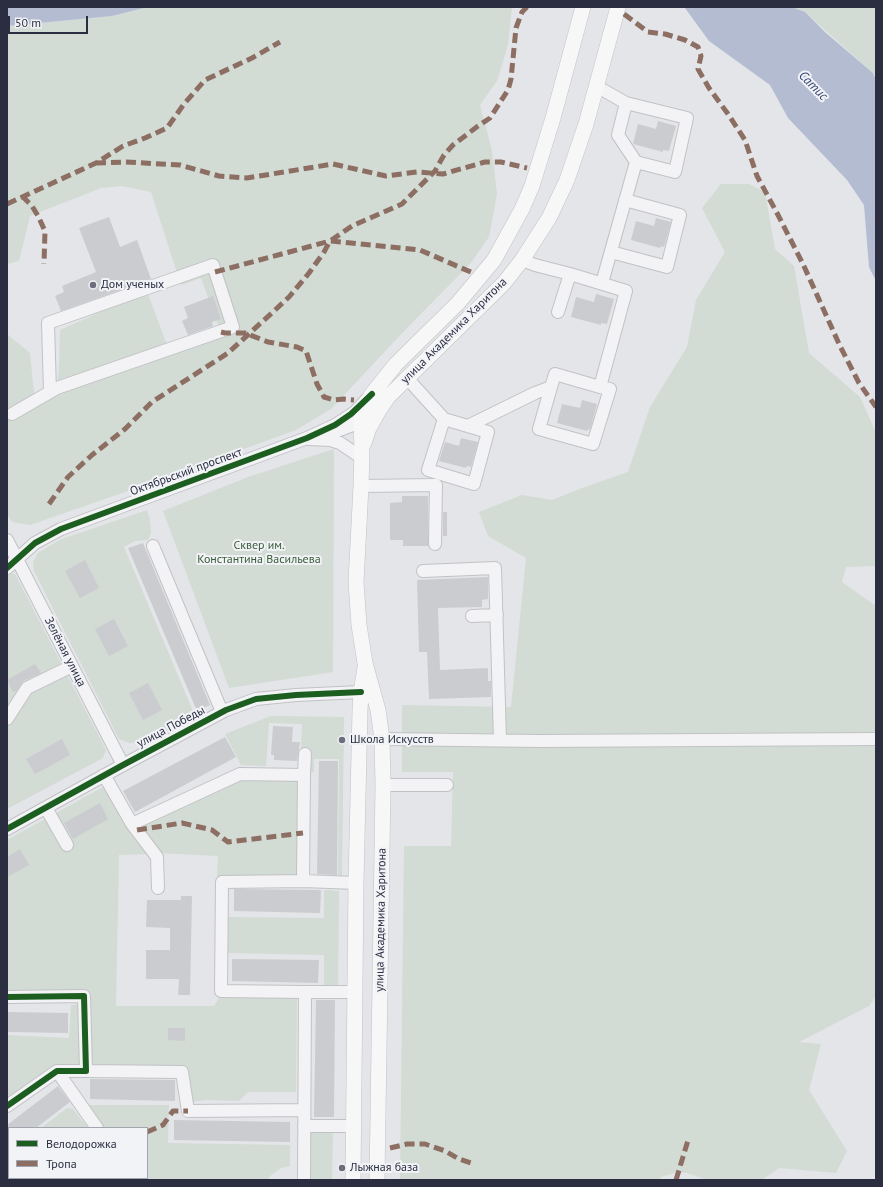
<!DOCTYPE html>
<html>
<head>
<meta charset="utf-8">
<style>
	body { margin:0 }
	#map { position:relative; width:883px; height:1187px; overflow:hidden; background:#e4e5e8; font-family:"PT Sans",sans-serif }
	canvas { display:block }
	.frame { position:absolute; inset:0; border:8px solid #2b2e41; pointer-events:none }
	.legend { position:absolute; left:8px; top:1127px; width:140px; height:52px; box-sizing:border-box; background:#f2f3f7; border:1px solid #a2a4ae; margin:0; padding:5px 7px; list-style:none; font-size:12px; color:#2b2e41 }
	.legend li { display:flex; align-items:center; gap:8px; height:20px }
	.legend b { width:20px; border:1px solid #a2a4ae }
	.scale { position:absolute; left:8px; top:16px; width:80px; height:18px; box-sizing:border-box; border:2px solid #2b2e41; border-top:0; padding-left:5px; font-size:12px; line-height:14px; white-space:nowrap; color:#2b2e41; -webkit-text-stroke:3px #f2f3f7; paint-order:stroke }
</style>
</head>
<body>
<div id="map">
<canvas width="883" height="1187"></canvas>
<div class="frame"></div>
<ul class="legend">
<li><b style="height:5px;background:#1b5e20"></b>Велодорожка</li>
<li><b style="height:5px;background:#8d6e63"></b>Тропа</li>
</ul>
<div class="scale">50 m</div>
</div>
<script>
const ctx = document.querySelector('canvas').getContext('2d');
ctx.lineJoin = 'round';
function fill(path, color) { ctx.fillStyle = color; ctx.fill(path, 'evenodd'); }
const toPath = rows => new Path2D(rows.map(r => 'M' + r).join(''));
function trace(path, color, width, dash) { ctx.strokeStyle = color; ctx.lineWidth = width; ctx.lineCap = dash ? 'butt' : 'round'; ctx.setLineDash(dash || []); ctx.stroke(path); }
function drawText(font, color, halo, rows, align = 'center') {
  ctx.font = font + ' "PT Sans",sans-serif'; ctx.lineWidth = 4; ctx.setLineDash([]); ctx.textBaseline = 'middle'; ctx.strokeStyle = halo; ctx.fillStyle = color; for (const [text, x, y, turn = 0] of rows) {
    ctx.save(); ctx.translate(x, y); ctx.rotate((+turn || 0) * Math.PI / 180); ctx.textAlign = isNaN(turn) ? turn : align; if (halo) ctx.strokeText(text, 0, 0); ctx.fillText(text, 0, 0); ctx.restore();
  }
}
const green = toPath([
	[148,7,512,7,508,45,497,81,480,105,492,151,497,194,489,237,470,264,406,329,331,409,296,430,125,492,30,525,12,522,7,514,7,334,30,353,35,404,57,388,59,367,60,330,123,302,148,294,167,345,219,327,201,278,181,285,151,192,122,186,101,188,30,216,19,261,7,264,7,26,112,16],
	[793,7,876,7,876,77,873,73,805,12],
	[721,184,749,184,765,192,775,249,794,266,809,353,860,397,876,433,876,566,846,567,842,582,876,606,876,996,869,1006,799,1042,821,1044,809,1090,847,1151,836,1173,779,1168,762,1180,707,1180,687,1173,678,1172,661,1177,660,1180,400,1180,404,846,451,846,453,772,402,772,402,705,511,707,526,558,488,536,479,512,522,495,552,500,585,487,628,472,650,407,687,347,696,300,725,252,702,208],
	[334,449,333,672,229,688,163,511,248,477],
	[147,510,150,520,151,533,148,540,135,541,124,547,195,716,188,722,146,741,129,743,119,739,34,571,33,562,38,553,59,540],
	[8,573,15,574,106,750,103,758,7,809],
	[271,716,344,717,342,879,338,879,339,759,314,759,314,772,300,772,302,724,269,723,266,766,241,765,225,734],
	[241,777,301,780,300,878,217,879,218,856,158,853,136,826],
	[103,787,107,794,112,795,152,854,119,855,116,1006,214,1006,221,995,297,995,296,1092,248,1092,239,1101,205,1100,191,1102,185,1073,90,1066,88,993,7,993,7,840],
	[324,890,339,891,338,987,324,986,324,955,227,953,227,917,324,918],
	[81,1004,80,1068,7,1100,7,1035,69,1038,71,1005],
	[86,1105,169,1105,168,1143,290,1145,290,1166,281,1168,270,1176,268,1180,138,1180,137,1178,147,1178,147,1128,102,1128],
	[67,1108,73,1109,88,1128,41,1128],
	[308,1128,333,1129,332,1180,308,1180],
	[9,1152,9,1178,79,1178,80,1180,7,1180,7,1154]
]);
const water = toPath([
	[7,7,148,7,112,16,7,26],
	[682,7,792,7,805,12,826,33,873,73,876,80,876,281,869,267,864,205,847,180,788,118,770,85,709,41,685,8]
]);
const building = toPath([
	[658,121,676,126,669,151,663,150,663,152,633,144,638,124,656,129],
	[109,217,120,247,137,240,151,279,61,311,55,296,64,292,62,286,96,272,79,228],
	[656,218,671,222,664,247,661,246,660,248,631,240,636,221,654,226],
	[596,294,614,299,607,324,601,323,601,325,571,317,576,297,594,302],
	[213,296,221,319,212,322,213,326,188,335,182,321,188,318,184,307],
	[582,400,597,404,590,430,588,429,587,431,557,423,562,404,580,408],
	[461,438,478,442,471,467,467,466,466,468,439,461,445,442,459,446],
	[402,496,428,496,428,546,403,546,403,540,390,540,390,503,402,502],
	[443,512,447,512,447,536,443,536],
	[143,543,210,705,197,711,128,548],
	[85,560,99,588,80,598,65,571],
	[488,577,488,599,482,600,482,607,438,608,440,670,488,668,488,681,491,681,491,697,429,699,427,652,419,652,417,580],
	[114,619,128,646,109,656,95,629],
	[35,664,41,673,23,681,17,690,13,692,7,680],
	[148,683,162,710,143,720,129,693],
	[273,726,293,727,292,742,300,742,297,761,274,760,274,755,271,755],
	[225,737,236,757,135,812,123,791],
	[62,739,70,755,35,774,26,759],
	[319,761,338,761,337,875,317,874],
	[100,803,108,819,73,839,64,823],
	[20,849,29,865,7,877,7,857],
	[234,889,321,890,320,913,234,911],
	[181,896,192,896,190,995,178,995,179,979,146,979,146,950,170,950,170,928,146,927,147,900,181,900],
	[232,959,319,960,318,983,232,981],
	[316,1000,335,1000,334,1117,314,1117],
	[7,1012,68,1013,68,1033,7,1032],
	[168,1028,185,1028,185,1041,168,1040],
	[90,1079,175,1080,175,1101,90,1099],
	[58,1086,70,1102,36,1128,7,1128,7,1125],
	[174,1120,290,1122,290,1142,174,1140]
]);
const minor = toPath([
	[596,86,626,103,687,118,675,172,636,162,602,283],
	[626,103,618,135,636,162],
	[611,252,667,267,680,215,625,200],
	[522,260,535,265,570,274],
	[407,378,444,419,488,432,474,484,428,470,444,419],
	[551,387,539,429,593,444,610,389,600,387],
	[12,414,57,388,233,327,213,265,48,323,50,392],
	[468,426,535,393,551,387,555,374,600,387,626,291,570,274,558,312],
	[332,433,361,422,368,417],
	[309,439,330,440,340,443,362,458],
	[361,486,436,485,435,544],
	[7,540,123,765],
	[153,546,222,712],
	[7,568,35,543,61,529,307,438,335,425,355,412,366,400],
	[423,571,495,568,500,740],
	[472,616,497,615],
	[7,719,27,688,72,666],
	[382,739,540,741,876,739],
	[104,775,132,824,240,774,304,775,303,881,222,882,221,991,305,992,304,1180],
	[304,775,305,754],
	[383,785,447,785],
	[46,808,67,845],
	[132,824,157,857,158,888],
	[7,829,123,765,226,710,256,699,296,695,361,692],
	[303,881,356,883],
	[305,992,355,992],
	[7,997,84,996,86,1071,57,1071,7,1106],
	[57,1071,97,1128],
	[86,1071,182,1072,188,1111,304,1110],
	[304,1126,353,1126],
	[132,1178,134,1180]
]);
const major = toPath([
	[364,443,369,428,379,410,388,397,504,283,522,260,549,218,567,180,586,124,618,7],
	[353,1180,356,883,360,710,361,692,365,668],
	[377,1180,383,785,382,739,378,710,365,663,359,625,356,582,361,486,362,451,361,422,363,410,372,394,396,364,458,303,494,260,522,209,532,186,553,118,583,7]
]);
const quiet = toPath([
	[624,14,648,32,665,34,685,40,698,47,701,56,698,69,709,88,728,114,745,140,757,176,777,213,803,264,840,346,859,383,876,407],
	[96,163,125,162,180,165,219,176,247,178,333,164,386,176,417,172,443,174,485,162,501,162,527,168],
	[22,196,32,206,38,216,45,231,44,264],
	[7,204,96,163,123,146,145,138,167,128,184,104,205,80,252,58,280,42],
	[215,272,330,241,420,250,473,273],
	[221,332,225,333,245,333,268,342,297,347,306,351,317,384,324,397,334,400,344,399,354,400],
	[49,504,68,477,92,455,125,429,152,402,228,353,274,311,289,297,309,273,324,252,330,241,352,226,402,204,435,171,444,155,453,145,478,126,490,118,508,90,511,79,516,28,522,12,527,7],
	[137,830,182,823,212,830,228,842,303,833],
	[147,1132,163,1125,173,1111,188,1111],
	[390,1148,407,1144,425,1144,445,1151,459,1159,471,1163],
	[7,1174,9,1173],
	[676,1180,689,1137]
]);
const cycleway = toPath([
	[7,568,35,543,61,529,307,438,335,425,351,414,372,394],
	[7,829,123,765,226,710,256,699,296,695,361,692],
	[7,997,84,996,86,1071,57,1071,7,1106]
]);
const markers = [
	[93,285,4,"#6c6e7b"],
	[342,740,4,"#6c6e7b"],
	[342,1168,4,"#6c6e7b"]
];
const poiNames = [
	["Дом ученых",101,285],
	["Школа Искусств",350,740],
	["Лыжная база",350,1168]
];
const streetNames = [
	["улица Академика Харитона",454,331,-45],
	["Октябрьский проспект",186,472,-20],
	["Зелёная улица",65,652,63],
	["улица Победы",171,727,-28],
	["улица Академика Харитона",381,920,-89]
];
const parkNames = [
	["Сквер им.",259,546],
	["Константина Васильева",259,560]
];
const waterNames = [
	["Сатис",813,86,45]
];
fill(green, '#d2dbd4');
fill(water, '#b4bcd2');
fill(building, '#cbccd0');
trace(minor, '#c1c2c5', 14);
trace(major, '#c0c2c6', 16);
trace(minor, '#f3f3f5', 12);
trace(major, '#f7f7f7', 15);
trace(quiet, '#8d6e63', 5, [10, 5]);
trace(cycleway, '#1b5e20', 6);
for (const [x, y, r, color] of markers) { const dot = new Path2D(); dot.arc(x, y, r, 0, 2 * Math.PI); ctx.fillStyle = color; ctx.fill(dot); trace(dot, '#f2f3f7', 1.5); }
drawText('12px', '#2b2e41', '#f2f3f7', poiNames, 'left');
drawText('12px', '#2b2e41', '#f2f3f7', streetNames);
drawText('12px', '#385c39', '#f2f3f7', parkNames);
drawText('italic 13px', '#364574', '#f2f3f7', waterNames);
</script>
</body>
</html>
